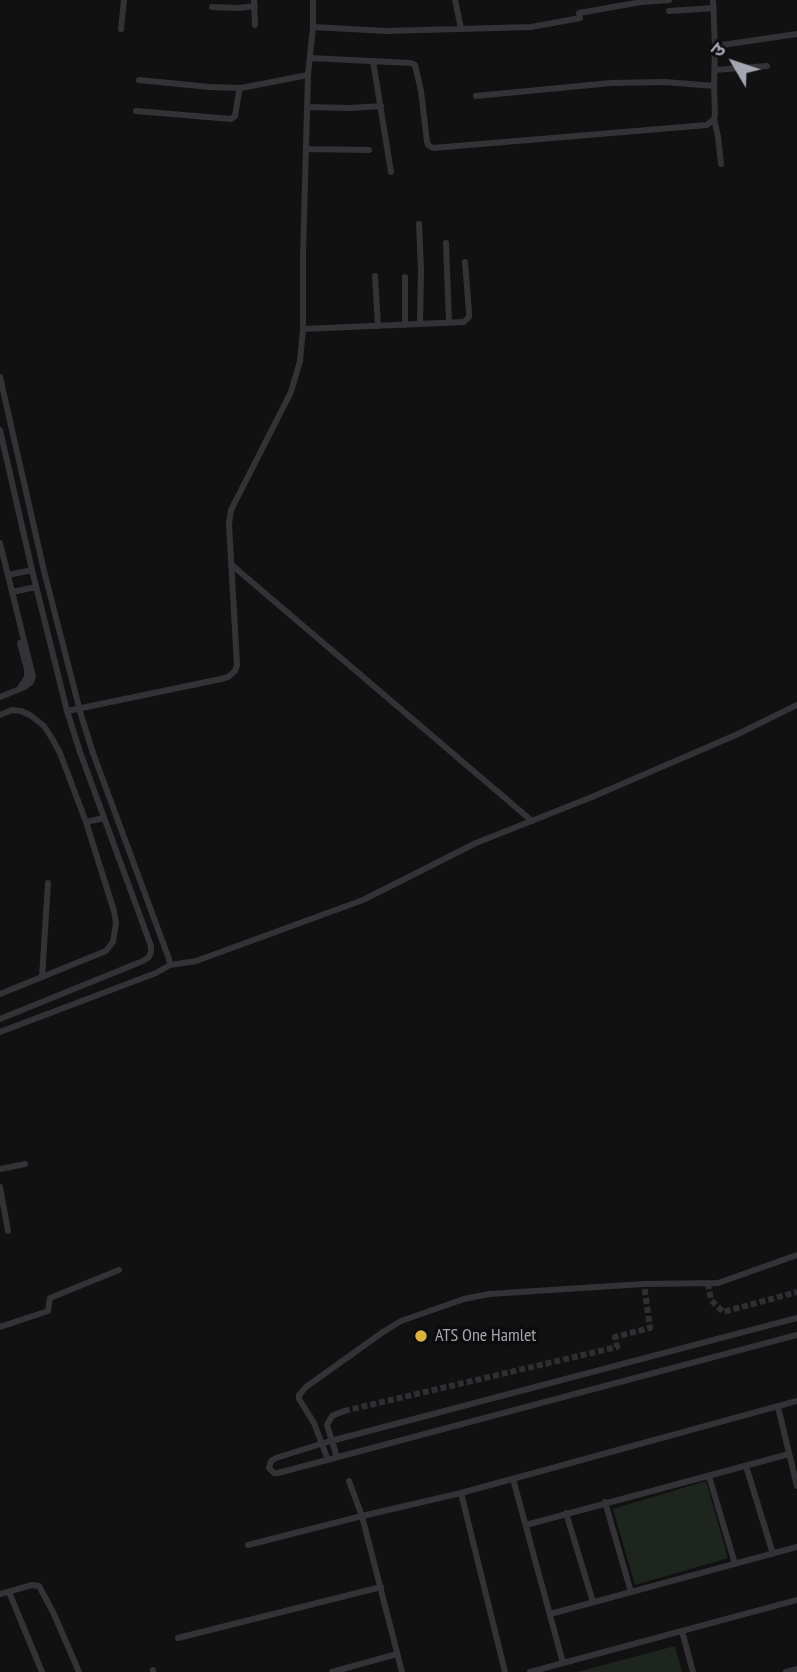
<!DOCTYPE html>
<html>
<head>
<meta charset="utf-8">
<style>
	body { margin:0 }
	#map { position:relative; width:797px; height:1672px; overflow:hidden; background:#111112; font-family:"PT Sans Narrow","Noto Sans Devanagari",sans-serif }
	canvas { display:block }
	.north { position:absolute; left:699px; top:28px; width:70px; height:70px; -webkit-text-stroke:5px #0c0c0d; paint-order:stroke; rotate:309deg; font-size:19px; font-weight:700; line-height:28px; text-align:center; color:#a4a7b1 }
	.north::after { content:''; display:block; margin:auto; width:24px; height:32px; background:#a4a7b1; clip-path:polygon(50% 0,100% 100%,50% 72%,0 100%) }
</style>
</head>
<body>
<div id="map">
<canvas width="797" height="1672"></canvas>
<div class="north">उ</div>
</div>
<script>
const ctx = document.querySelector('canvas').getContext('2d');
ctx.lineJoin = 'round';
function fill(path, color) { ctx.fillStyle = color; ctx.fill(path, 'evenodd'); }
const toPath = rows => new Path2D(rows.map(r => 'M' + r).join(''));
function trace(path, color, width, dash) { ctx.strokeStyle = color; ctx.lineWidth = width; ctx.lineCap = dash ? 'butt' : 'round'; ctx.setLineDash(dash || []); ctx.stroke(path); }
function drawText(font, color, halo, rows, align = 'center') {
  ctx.font = font + ' "PT Sans Narrow",sans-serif'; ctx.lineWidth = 7; ctx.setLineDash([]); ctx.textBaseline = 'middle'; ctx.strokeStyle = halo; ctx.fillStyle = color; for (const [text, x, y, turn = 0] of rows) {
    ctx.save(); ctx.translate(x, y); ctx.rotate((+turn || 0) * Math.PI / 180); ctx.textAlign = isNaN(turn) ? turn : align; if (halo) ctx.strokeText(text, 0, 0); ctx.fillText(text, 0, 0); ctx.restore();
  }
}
const green = toPath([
	[706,1481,728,1558,635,1585,613,1509],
	[675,1646,682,1672,577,1672]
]);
const minorTunnel = toPath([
	[708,1283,711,1300,723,1312,797,1292],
	[344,1411,617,1347,615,1337,650,1328,644,1284]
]);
const minor = toPath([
	[254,0,255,25],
	[455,0,461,28],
	[212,7,239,8,255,6],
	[669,11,714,8],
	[313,27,386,31,531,27,580,18,579,13,641,2,669,0],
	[121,29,124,0],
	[715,46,797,34],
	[310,58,411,63,415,65,421,91,427,142,428,145,433,148,707,125,714,119,715,115,714,86,715,46,713,0],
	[373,61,391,172],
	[715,70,767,66],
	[139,80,209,87,241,88],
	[476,96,611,83,665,82,714,86],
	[307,107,350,108,381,106],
	[136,111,231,119,235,116,239,92,241,88,308,75],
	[714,119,718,136,721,164],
	[307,149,369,150],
	[419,224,421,271,420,324],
	[446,243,449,322],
	[375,276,378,326],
	[405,277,405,325],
	[303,329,464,322,469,317,469,312,465,262],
	[0,377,44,571,81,715,93,753,169,959,170,965],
	[0,430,32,570,67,711,80,752,151,946,151,952,149,957,143,961,0,1019],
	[0,543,33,677,31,682,25,687,0,697],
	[233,566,532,821],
	[8,575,32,570],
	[12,592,36,587],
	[20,643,27,669,27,677,20,688],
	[67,711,221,679,228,677,235,671,237,665,229,524,231,510,291,392,300,361,303,329,303,255,308,75,313,27,313,0],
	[0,715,12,710,21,711,30,715,44,726,53,740,60,753,86,822,114,911,116,923,113,942,106,951,0,994],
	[86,822,104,818],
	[42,977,48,883],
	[0,1032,156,973,170,965,196,961,363,900,476,843,592,797,738,734,797,705],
	[0,1169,25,1164],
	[0,1187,8,1231],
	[797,1318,327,1442,276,1458,271,1461,269,1468,274,1473,278,1473,797,1335],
	[0,1327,48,1311,50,1298,119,1270],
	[778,1407,797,1486],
	[337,1457,327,1425,332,1416,344,1411],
	[328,1460,314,1423,299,1399,299,1395,306,1387,383,1332,401,1321,464,1299,489,1294,644,1284,718,1283,797,1255],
	[746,1466,773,1554],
	[709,1476,735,1564],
	[513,1479,563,1663],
	[349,1481,362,1516,402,1672],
	[461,1493,505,1672],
	[605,1502,631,1592],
	[566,1513,593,1602],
	[526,1525,789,1454],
	[248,1545,362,1516,461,1493,797,1401],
	[9,1592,42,1672],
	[0,1594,32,1585,39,1586,53,1612,79,1672],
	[550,1614,797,1547],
	[682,1631,693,1672],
	[178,1638,381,1587],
	[153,1670,153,1672],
	[332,1672,397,1654],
	[530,1672,797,1600],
	[786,1672,797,1669]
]);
const markers = [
	[421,1336,7,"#dcb23f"]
];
const poiNames = [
	["ATS One Hamlet",435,1336]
];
fill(green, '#1e251f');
trace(minorTunnel, '#2e2f32', 6, [6, 3]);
trace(minor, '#333337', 6);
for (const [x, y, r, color] of markers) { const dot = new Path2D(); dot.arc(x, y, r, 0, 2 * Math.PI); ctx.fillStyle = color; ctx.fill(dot); trace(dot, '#0c0c0d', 2.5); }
drawText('18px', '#a4a7b1', '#0c0c0d', poiNames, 'left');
</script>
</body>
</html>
